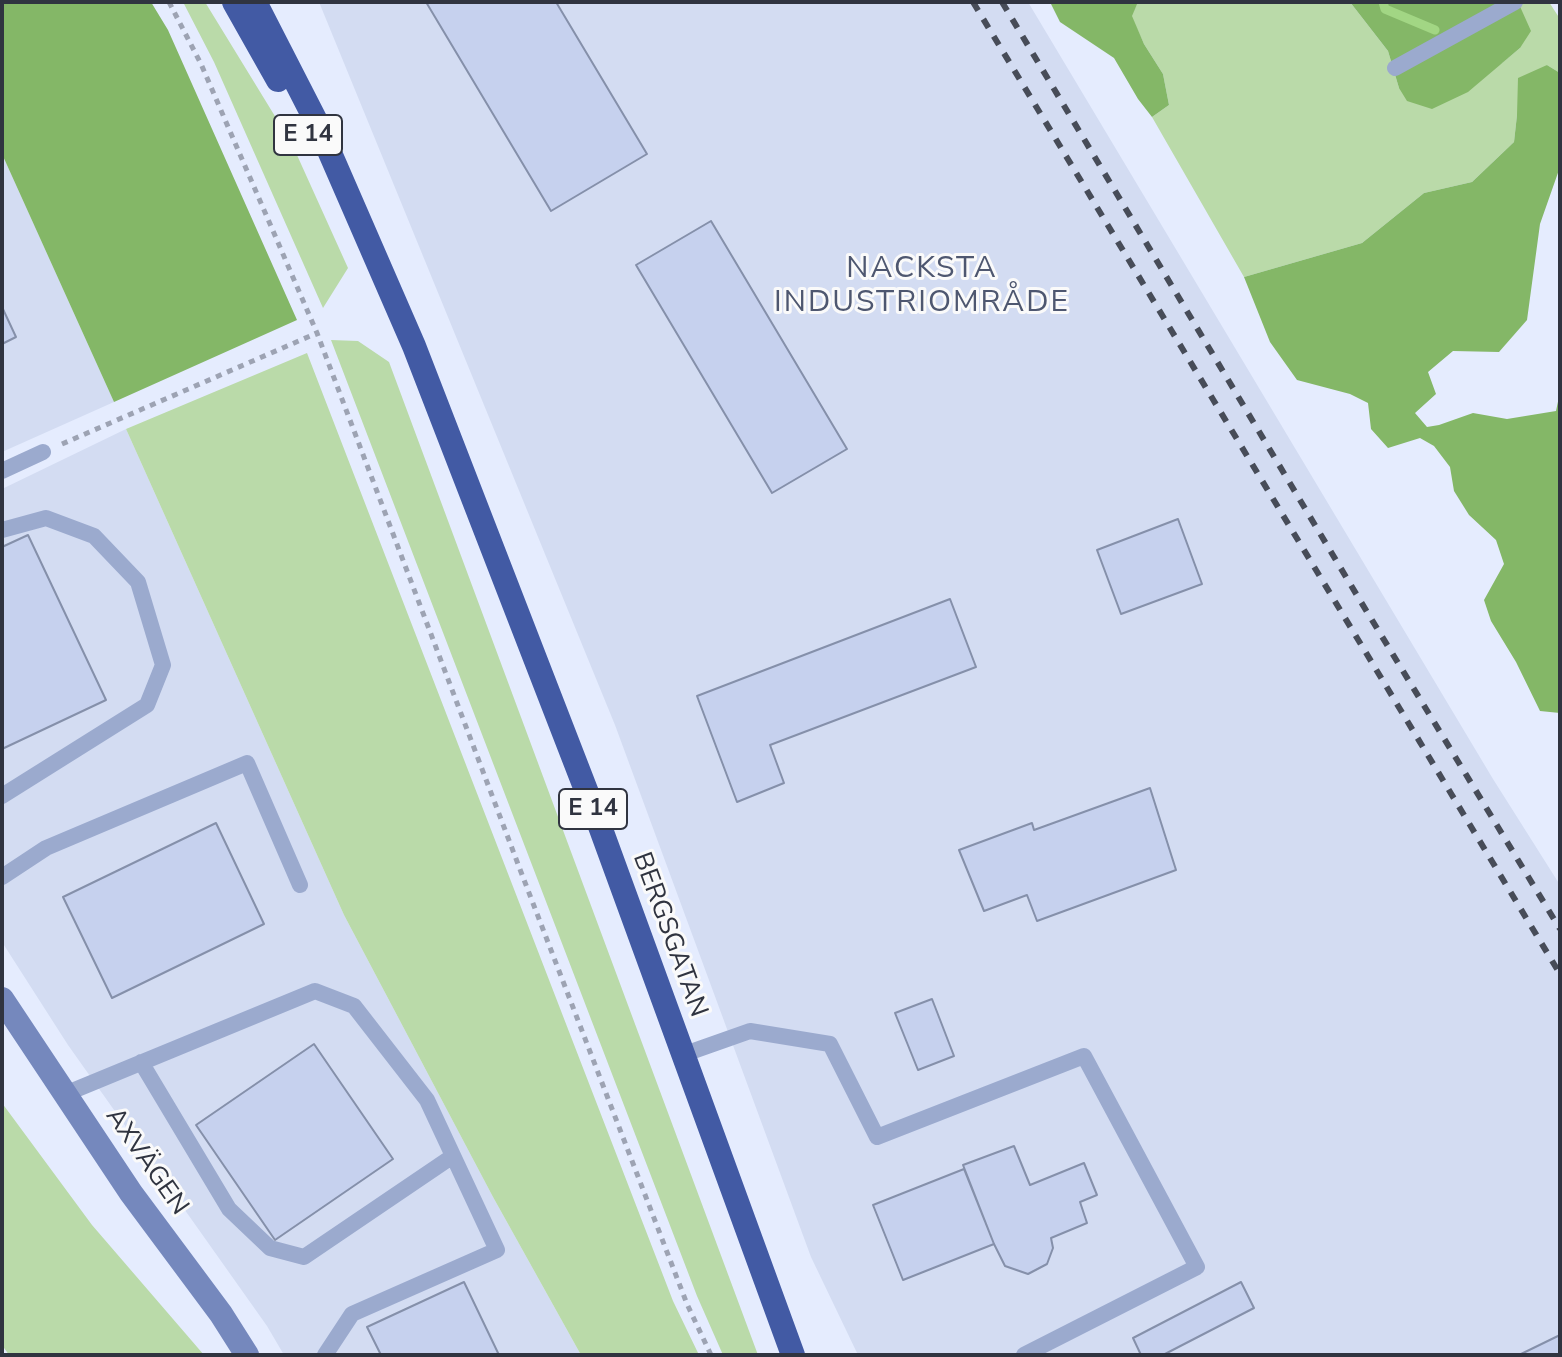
<!DOCTYPE html>
<html>
<head>
<meta charset="utf-8">
<style>
	body { margin:0 }
	#map { position:relative; width:1562px; height:1357px; overflow:hidden; background:#e5ecfe; font-family:"Nunito Sans",sans-serif }
	canvas { display:block }
	.frame { position:absolute; inset:0; border:4px solid #303440; pointer-events:none }
</style>
</head>
<body>
<div id="map">
<canvas width="1562" height="1357"></canvas>
<div class="frame"></div>
</div>
<script>
const ctx = document.querySelector('canvas').getContext('2d');
ctx.lineJoin = 'round';
function fill(path, color) { ctx.fillStyle = color; ctx.fill(path, 'evenodd'); }
const toPath = rows => new Path2D(rows.map(r => 'M' + r).join(''));
function trace(path, color, width, dash) { ctx.strokeStyle = color; ctx.lineWidth = width; ctx.lineCap = dash ? 'butt' : 'round'; ctx.setLineDash(dash || []); ctx.stroke(path); }
function drawText(font, color, halo, rows, align = 'center') {
  ctx.font = font + ' "Nunito Sans",sans-serif'; ctx.lineWidth = 6; ctx.setLineDash([]); ctx.textBaseline = 'middle'; ctx.strokeStyle = halo; ctx.fillStyle = color; for (const [text, x, y, turn = 0] of rows) {
    ctx.save(); ctx.translate(x, y); ctx.rotate((+turn || 0) * Math.PI / 180); ctx.textAlign = isNaN(turn) ? turn : align; if (halo) ctx.strokeText(text, 0, 0); ctx.fillText(text, 0, 0); ctx.restore();
  }
}
const built = toPath([
	[319,2,1028,2,1493,779,1560,885,1560,1355,858,1355,811,1257,615,725],
	[2,154,114,402,2,452],
	[126,429,344,915,493,1197,581,1355,284,1355,267,1326,68,1045,2,942,2,489]
]);
const green = toPath([
	[183,2,205,2,292,144,348,268,323,308,214,62],
	[1138,2,1350,2,1388,51,1399,88,1502,63,1520,48,1518,2,1549,2,1560,19,1560,73,1547,65,1517,115,1514,142,1472,182,1424,193,1362,243,1244,277,1152,117,1169,105,1163,74,1144,44,1131,16],
	[331,340,358,341,389,362,758,1355,723,1355,697,1296],
	[307,353,673,1301,699,1355,581,1355,493,1197,344,915,126,429],
	[2,1103,92,1225,204,1355,9,1355,2,1345]
]);
const forest = toPath([
	[2,2,151,2,168,30,297,320,114,402,2,154],
	[1050,2,1138,2,1132,16,1144,44,1163,74,1169,105,1152,117,1138,99,1114,58,1060,22],
	[1350,2,1518,2,1531,31,1520,48,1468,92,1432,109,1407,101,1399,88,1388,51],
	[1547,65,1560,73,1560,167,1540,224,1527,320,1499,352,1453,351,1428,372,1436,394,1415,413,1427,427,1439,425,1473,413,1507,419,1556,411,1560,392,1560,713,1540,711,1516,662,1491,621,1484,600,1504,564,1496,540,1469,515,1454,491,1450,467,1434,446,1420,438,1388,448,1371,429,1368,403,1350,394,1297,380,1270,342,1244,277,1362,243,1424,193,1472,182,1514,142,1517,115,1518,78]
]);
const stream = toPath([
	[1383,2,1385,9,1435,30]
]);
const building = toPath([
	[426,2,556,2,647,154,551,211,426,2],
	[711,221,847,449,772,493,636,265,711,221],
	[2,307,16,337,2,344,2,307],
	[1178,519,1202,584,1121,614,1097,550,1178,519],
	[28,535,106,700,2,749,2,547,28,535],
	[950,599,976,667,770,745,784,783,737,802,697,696,950,599],
	[1150,788,1176,870,1037,921,1027,895,984,911,959,850,1032,823,1034,830,1150,788],
	[216,823,264,924,112,998,63,897,216,823],
	[932,999,954,1056,918,1070,895,1013,932,999],
	[314,1044,393,1159,275,1240,196,1125,314,1044],
	[1014,1146,1030,1185,1084,1163,1097,1195,1080,1202,1087,1223,1051,1238,1053,1248,1047,1264,1028,1274,1005,1266,994,1244,963,1165,1014,1146],
	[964,1169,994,1244,903,1280,873,1205,964,1169],
	[464,1282,499,1355,381,1355,367,1327,464,1282],
	[1241,1282,1254,1308,1163,1355,1141,1355,1133,1338,1241,1282],
	[1560,1335,1560,1355,1519,1355,1560,1335]
]);
const path = toPath([
	[169,2,201,64,317,333,521,872,687,1304,711,1355],
	[62,444,317,333]
]);
const lane = toPath([
	[1395,68,1515,2],
	[2,471,43,452],
	[2,530,46,518,94,536,138,582,163,665,147,705,2,796],
	[2,877,46,848,247,763,300,885],
	[682,1055,750,1031,830,1044,877,1137,1084,1056,1197,1267,1024,1355],
	[141,1062,229,1209,270,1248,304,1257,453,1156],
	[65,1094,315,991,354,1006,427,1100,497,1250,352,1314,325,1355]
]);
const secondary = toPath([
	[2,999,131,1193,221,1314,247,1355]
]);
const highway = toPath([
	[234,2,278,80],
	[255,2,317,123,414,346,598,821,793,1355]
]);
const rail = toPath([
	[973,2,1560,974],
	[1002,2,1361,602,1560,929]
]);
const shields = [
	[308,135,68],
	[593,809,68]
];
const shieldNames = [
	["E 14",308,135],
	["E 14",593,809]
];
const streetNames = [
	["BERGSGATAN",669,935,70],
	["AXVÄGEN",146,1162,55]
];
const quarterNames = [
	["NACKSTA",922,270],
	["INDUSTRIOMRÅDE",922,304]
];
fill(built, '#d3dcf2');
fill(green, '#badaa9');
fill(forest, '#84b767');
trace(stream, '#a2d684', 9);
fill(building, '#c6d1ee');
trace(building, '#8590aa', 2);
trace(path, '#9da3b3', 5, [6, 6]);
trace(lane, '#9baace', 16);
trace(secondary, '#7588bd', 24);
trace(highway, '#425aa4', 24);
trace(rail, '#474c58', 6, [10, 10]);
for (const [x, y, w] of shields) { const box = new Path2D(); box.roundRect(x - w / 2, y - 20, w, 40, 6); ctx.fillStyle = '#fafafa'; ctx.fill(box); trace(box, '#303440', 2); }
drawText('bold 24px', '#303440', null, shieldNames);
drawText('26px', '#303440', '#fafafa', streetNames);
ctx.letterSpacing = '2px';
drawText('30px', '#4e5770', '#fafafa', quarterNames);
ctx.letterSpacing = '0px';
</script>
</body>
</html>
